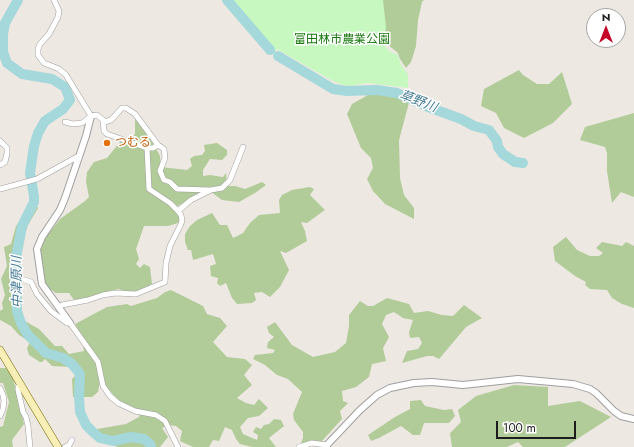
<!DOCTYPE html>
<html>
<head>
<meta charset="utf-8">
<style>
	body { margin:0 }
	#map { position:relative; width:634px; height:447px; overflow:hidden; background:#eee8e3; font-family:Jost,sans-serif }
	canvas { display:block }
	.north { position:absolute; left:586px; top:8px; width:40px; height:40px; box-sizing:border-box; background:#fff; border:1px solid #a5a5a5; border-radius:50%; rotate:0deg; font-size:11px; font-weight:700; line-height:16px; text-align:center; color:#1d1d1d }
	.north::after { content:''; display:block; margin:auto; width:14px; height:18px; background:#c50528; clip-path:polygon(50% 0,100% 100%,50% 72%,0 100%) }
	.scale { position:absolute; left:496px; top:421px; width:80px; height:18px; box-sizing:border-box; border:2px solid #1d1d1d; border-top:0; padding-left:5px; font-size:12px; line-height:14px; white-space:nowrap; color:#1d1d1d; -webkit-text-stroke:3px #fff; paint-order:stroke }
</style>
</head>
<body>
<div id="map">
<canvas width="634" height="447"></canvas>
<div class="north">N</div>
<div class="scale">100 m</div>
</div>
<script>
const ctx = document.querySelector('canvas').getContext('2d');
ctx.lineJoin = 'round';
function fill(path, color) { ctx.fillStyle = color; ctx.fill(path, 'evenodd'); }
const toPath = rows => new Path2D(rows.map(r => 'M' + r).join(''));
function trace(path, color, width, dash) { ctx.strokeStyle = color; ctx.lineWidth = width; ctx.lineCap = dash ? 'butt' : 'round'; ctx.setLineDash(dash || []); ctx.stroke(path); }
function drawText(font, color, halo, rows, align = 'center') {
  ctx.font = font + ' Jost,"Noto Sans JP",sans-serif'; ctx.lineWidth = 3; ctx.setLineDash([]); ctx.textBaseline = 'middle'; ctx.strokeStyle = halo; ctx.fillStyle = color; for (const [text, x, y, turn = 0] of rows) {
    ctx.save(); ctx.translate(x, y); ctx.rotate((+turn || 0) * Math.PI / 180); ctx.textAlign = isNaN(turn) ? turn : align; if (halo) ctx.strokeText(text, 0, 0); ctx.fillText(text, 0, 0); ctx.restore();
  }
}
const forest = toPath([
	[380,0,424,0,422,2,418,20,416,46,411,62,406,68,400,59,398,53,387,44,378,22],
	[519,70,523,75,537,84,549,84,562,72,572,104,553,123,524,138,504,128,496,113,481,106,484,89],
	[375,91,390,91,410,99,399,140,400,178,404,195,414,208,414,219,385,204,373,191,367,179,373,168,371,158,361,148,347,114,352,104],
	[634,113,634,197,621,192,612,203,607,171,607,153,605,147,580,140,585,127],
	[135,116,149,135,160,156,161,167,187,170,192,166,190,159,194,156,202,155,205,151,204,145,217,143,227,150,227,155,222,160,210,159,203,170,203,176,210,175,223,177,226,173,227,186,235,186,245,189,262,182,266,185,255,193,239,202,222,200,207,189,178,206,177,212,180,218,178,223,168,226,144,226,136,249,139,259,136,264,140,268,144,264,150,267,152,284,135,293,127,292,119,289,98,294,84,299,74,300,69,293,56,293,50,289,44,283,40,249,45,238,60,219,85,201,89,197,86,182,87,172,94,162,107,158,120,142,131,139,135,134],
	[310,187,314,189,310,195,325,210,307,223,301,222,305,231,307,241,286,253,280,251,289,270,280,287,270,297,262,292,254,293,256,300,252,303,237,304,232,298,226,283,220,286,217,283,218,278,211,276,210,266,216,264,213,254,193,260,191,250,188,250,185,242,185,234,190,226,197,220,212,213,220,225,227,225,233,238,243,233,250,223,259,215,280,213,279,200,282,195,292,190],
	[36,205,38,208,28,225,21,243,19,264,19,289,13,303,18,317,39,329,55,346,62,346,69,354,84,351,81,335,75,324,107,307,127,304,131,306,157,298,165,292,171,290,203,306,207,314,220,318,227,326,213,342,227,357,245,359,252,365,244,375,252,385,237,398,246,403,254,405,259,399,268,408,259,416,248,418,240,427,243,434,257,440,258,435,253,432,256,427,261,429,264,425,269,424,274,419,281,420,284,426,269,438,276,447,252,447,240,444,236,439,232,430,225,427,219,441,213,440,209,447,193,447,180,441,182,431,176,426,169,425,162,428,168,437,160,447,117,447,114,445,122,441,119,435,110,438,102,437,97,429,126,424,139,417,141,410,133,408,117,399,106,386,100,382,98,392,92,397,73,397,72,379,76,375,76,372,70,367,52,366,45,359,42,362,40,362,29,355,27,348,30,342,19,335,11,326,0,320,0,311,3,309,2,303,5,295,1,279,7,266,4,247,11,244,16,226,24,216,26,209],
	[566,237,577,250,590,256,599,256,603,253,596,248,602,242,622,246,626,242,634,246,634,308,622,304,612,298,607,290,590,289,585,285,586,282,575,276,555,261,553,247],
	[387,298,409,304,414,313,428,311,442,315,453,316,464,305,482,318,466,327,439,359,433,356,427,356,402,363,407,351,418,349,422,343,419,337,410,338,409,332,413,320,403,318,394,312,386,315,382,324,389,337,383,348,386,361,372,364,369,377,356,387,342,391,343,401,348,403,340,411,342,419,322,441,321,442,301,443,303,438,303,432,294,420,293,414,302,392,288,379,277,375,265,365,253,359,255,355,273,353,275,350,267,348,268,342,274,337,269,333,267,327,275,322,292,345,313,357,335,352,346,343,349,326,349,315,360,301,368,306,373,306],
	[0,368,6,368,13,378,24,424,12,440,13,447,0,447,0,427,3,426,9,402,3,383,0,383],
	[514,385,548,387,548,406,580,401,611,417,565,447,523,447,518,442,507,447,452,447,450,433,461,422,458,410,476,396],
	[421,400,425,406,444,410,452,409,455,416,449,423,424,423,420,435,413,435,401,426,379,438,371,441,368,435,395,417,410,409,410,401]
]);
const park = toPath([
	[229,0,383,0,386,27,383,43,389,51,398,55,401,65,408,74,408,88,368,83,349,86,343,85,331,80,277,49,275,51]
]);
const river = toPath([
	[18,0,5,23,3,34,3,52,7,63,22,74,52,79,65,87,70,100,63,109,45,121,38,133,34,146,30,173,34,196,34,202,22,226,16,258,17,311,21,323,28,335,46,353,63,358,72,364,80,374,79,397,80,412,86,425,93,432,100,438,113,441,131,437,144,439,150,444,151,447],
	[227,0,270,50],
	[278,56,333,89,347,91,377,90,397,93,428,107,461,119,474,126,489,130,497,141,498,147,503,154,515,162,523,163]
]);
const minor = toPath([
	[54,0,59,11,58,17,49,34,40,44,38,49,38,55,44,63,59,69,66,75,91,116],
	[65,122,73,124,82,123,91,116,97,115,103,120,104,131,107,134,147,148,153,148,158,145],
	[104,122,111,120,122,108,126,108,135,114,158,145,164,149,165,158,160,171,164,180,170,182,177,189,210,190],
	[0,141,7,148,7,153,5,162,0,165],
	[147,148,149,189,170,203,178,211],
	[0,189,37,179,77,157,79,158],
	[18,278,31,282,37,294,51,311,67,323,70,323,98,362,103,386,110,396,118,403,135,411,156,415,165,421,178,447],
	[59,307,62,305,88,300,103,295,115,293,136,294,165,282,166,263,170,246,181,224,182,220,181,215,178,211,191,200,211,190,222,188,230,180,243,147],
	[21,384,18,387,18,390,23,412,26,417,28,426,30,447],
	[0,388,3,395,4,401,3,409,0,416],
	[65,447,69,445,72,440],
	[299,447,312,443,327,445]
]);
const tertiary = toPath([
	[70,323,42,284,37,249,42,237,60,210,65,198,86,136,91,116],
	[325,447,360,410,377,395,390,388,414,383,432,382,463,385,518,379,573,384,590,389,596,393,614,411,621,416,634,419]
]);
const secondary = toPath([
	[0,350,58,447]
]);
const markers = [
	[107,143,4,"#e8710a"]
];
const parkNames = [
	["富田林市農業公園",342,40]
];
const foodNames = [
	["つむる",115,143]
];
const waterNames = [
	["草野川",418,102,21],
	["中津原川",18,282,-91]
];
fill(forest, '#b1cc98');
fill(park, '#c6f8c0');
trace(river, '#a4d8db', 10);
trace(minor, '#9e9e9e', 6);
trace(tertiary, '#9e9e9e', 8);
trace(secondary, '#706907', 8);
trace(minor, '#fff', 5);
trace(tertiary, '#fff', 6);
trace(secondary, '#f8efb7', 7);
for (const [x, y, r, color] of markers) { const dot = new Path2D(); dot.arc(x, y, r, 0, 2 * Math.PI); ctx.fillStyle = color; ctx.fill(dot); trace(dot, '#fff', 1.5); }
drawText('12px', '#18780e', '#fff', parkNames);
drawText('12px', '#c56008', '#fff', foodNames, 'left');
drawText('italic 13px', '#437a93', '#fff', waterNames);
</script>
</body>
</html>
